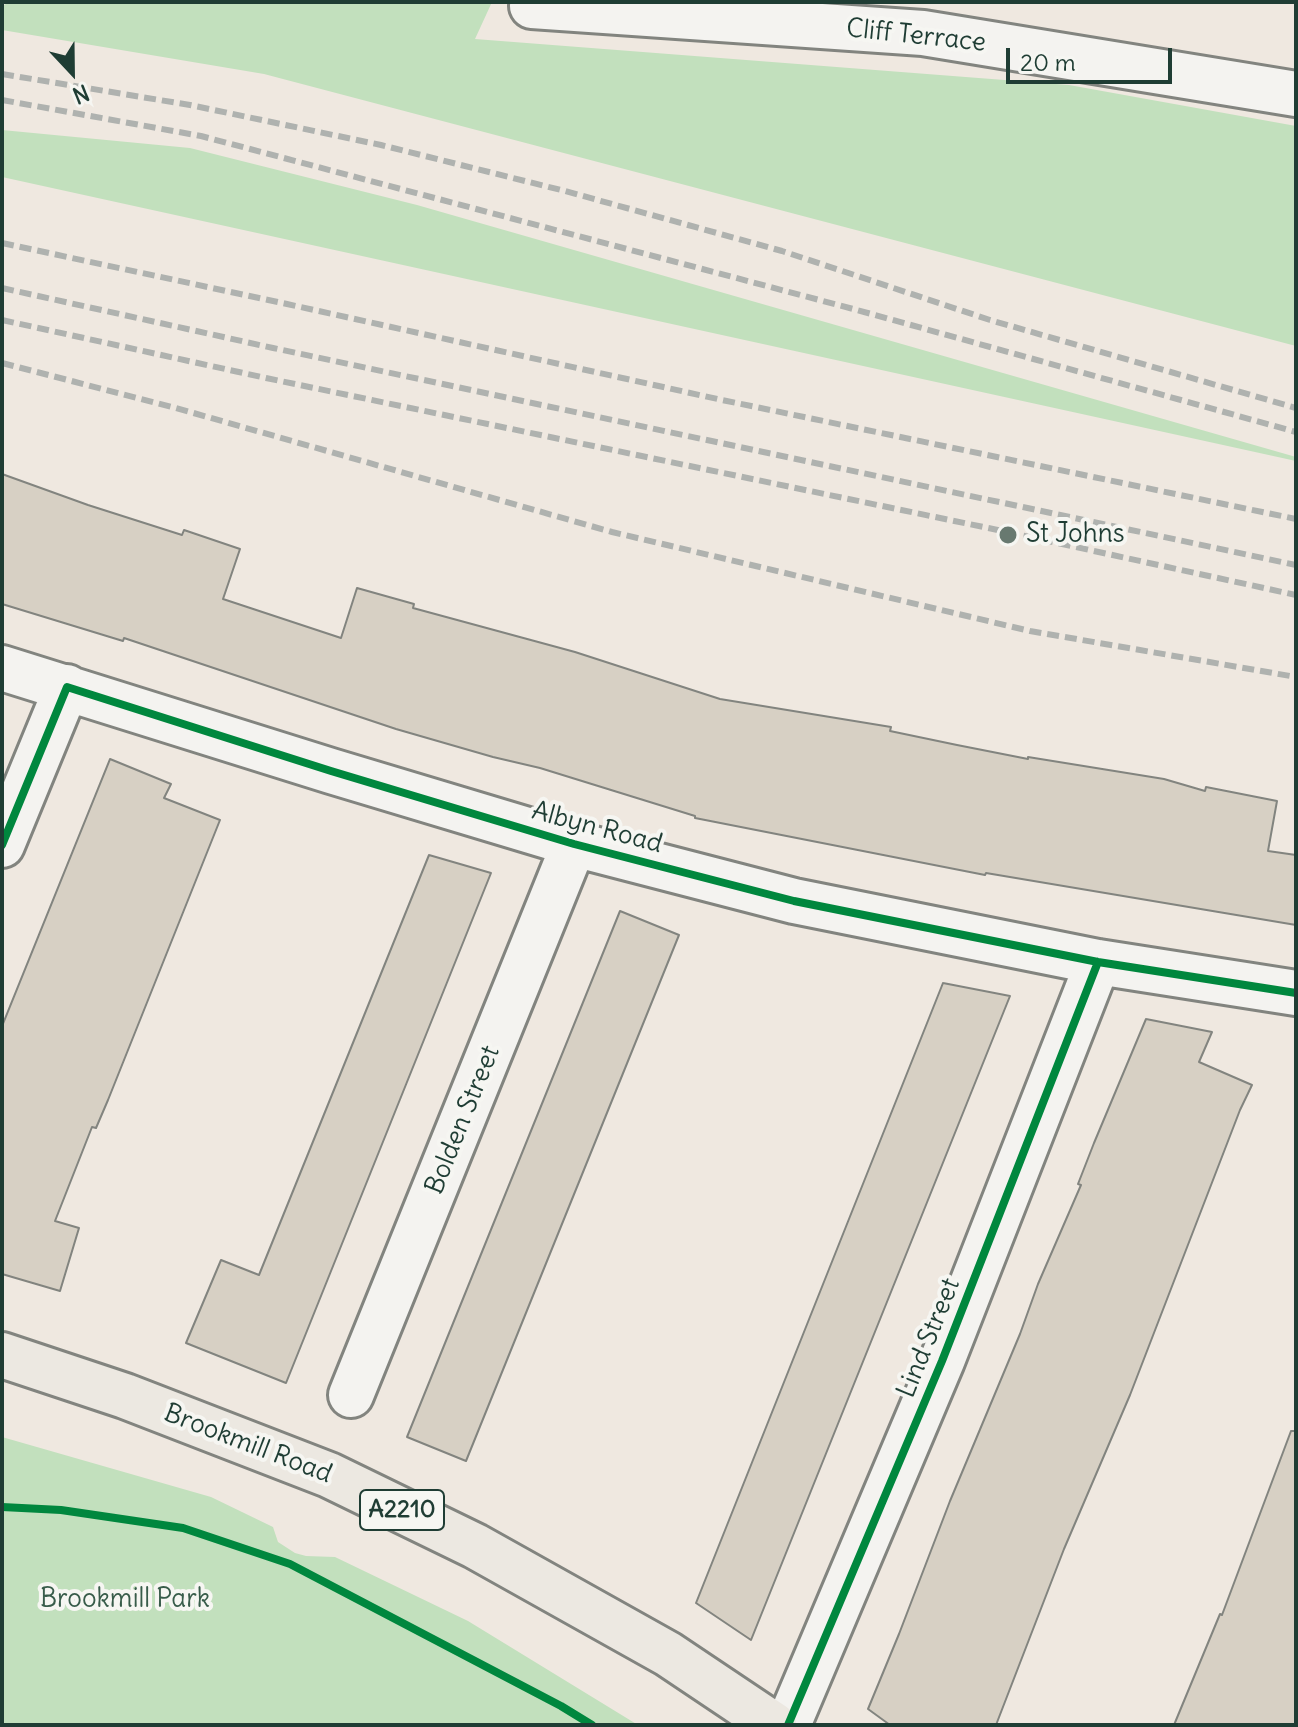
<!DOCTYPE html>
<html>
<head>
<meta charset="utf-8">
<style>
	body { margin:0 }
	#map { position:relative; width:1298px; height:1727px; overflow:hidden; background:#efe8e0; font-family:Delius,sans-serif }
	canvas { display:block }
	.frame { position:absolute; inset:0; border:4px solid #1f3d34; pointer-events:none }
	.north { position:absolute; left:32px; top:32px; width:80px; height:80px; -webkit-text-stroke:6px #f6f6f2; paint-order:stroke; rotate:158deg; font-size:22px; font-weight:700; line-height:32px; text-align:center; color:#1f3d34 }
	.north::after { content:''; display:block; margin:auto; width:28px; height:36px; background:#1f3d34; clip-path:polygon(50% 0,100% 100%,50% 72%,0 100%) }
	.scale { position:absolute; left:1006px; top:48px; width:166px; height:36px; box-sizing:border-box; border:4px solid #1f3d34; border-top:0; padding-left:10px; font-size:24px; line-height:28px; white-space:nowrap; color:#1f3d34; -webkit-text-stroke:6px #f6f6f2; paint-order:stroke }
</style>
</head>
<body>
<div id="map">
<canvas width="1298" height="1727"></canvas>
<div class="frame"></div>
<div class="north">N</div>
<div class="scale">20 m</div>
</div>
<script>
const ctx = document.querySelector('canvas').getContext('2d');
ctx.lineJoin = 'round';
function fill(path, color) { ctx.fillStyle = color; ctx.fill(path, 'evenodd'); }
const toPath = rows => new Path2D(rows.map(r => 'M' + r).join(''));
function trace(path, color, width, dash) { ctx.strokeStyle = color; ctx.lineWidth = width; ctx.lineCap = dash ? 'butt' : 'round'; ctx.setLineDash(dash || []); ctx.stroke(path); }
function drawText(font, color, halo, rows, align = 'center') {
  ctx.font = font + ' Delius,sans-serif'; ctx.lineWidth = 8; ctx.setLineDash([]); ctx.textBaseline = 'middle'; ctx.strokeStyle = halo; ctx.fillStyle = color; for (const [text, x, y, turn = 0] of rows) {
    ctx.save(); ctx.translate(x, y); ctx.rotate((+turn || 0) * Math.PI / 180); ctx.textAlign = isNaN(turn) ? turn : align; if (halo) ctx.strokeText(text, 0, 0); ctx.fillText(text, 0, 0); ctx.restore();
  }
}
const green = toPath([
	[10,2,492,2,475,39,1069,85,1296,126,1296,346,264,74,2,30,2,6],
	[2,130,190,148,417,205,1296,457,1296,461,2,177],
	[2,1437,211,1497,273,1527,278,1542,295,1553,306,1556,335,1557,468,1621,638,1725,2,1725]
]);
const building = toPath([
	[2,474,88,505,182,535,184,530,240,549,223,599,341,638,357,588,414,604,413,608,575,652,720,699,891,727,890,731,957,745,1028,759,1028,757,1164,779,1205,791,1206,787,1277,801,1268,851,1296,855,1296,925,986,873,985,875,695,818,695,816,540,768,493,757,396,729,124,638,123,641,2,604,2,474],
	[110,759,171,784,164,798,220,820,108,1100,96,1128,92,1127,55,1221,79,1228,60,1291,2,1274,2,1026,110,759],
	[429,855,491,873,286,1383,186,1343,221,1260,259,1275,429,855],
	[620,911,679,935,466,1461,407,1437,620,911],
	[943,983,1010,996,751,1640,696,1603,943,983],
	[1146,1019,1212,1032,1199,1062,1252,1085,1240,1110,1130,1395,1064,1549,996,1725,890,1725,868,1709,899,1634,950,1501,1020,1334,1038,1284,1081,1185,1078,1184,1094,1143,1146,1019],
	[1291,1431,1296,1431,1296,1725,1174,1725,1220,1614,1222,1615,1291,1431]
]);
const street = toPath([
	[532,6,923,33,1296,94],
	[2,668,331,771,574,844,794,901,1098,962,1296,993],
	[2,845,67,687],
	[351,1395,574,844],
	[788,1725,942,1361,1098,962]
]);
const primary = toPath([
	[2,1355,125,1396,329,1475,475,1546,668,1654,774,1725]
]);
const rail = toPath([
	[2,74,190,105,381,145,565,191,782,251,990,320,1296,408],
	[2,100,201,136,857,310,1296,432],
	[2,243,287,304,722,400,1296,519],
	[2,288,273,348,1296,565],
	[2,320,266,378,993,529,1296,595],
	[2,363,176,408,612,532,1030,631,1296,677]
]);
const cycleway = toPath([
	[2,845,67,687,331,771,574,844,794,901,1098,962,1296,993],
	[2,1507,61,1510,183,1528,290,1564,561,1706,592,1725],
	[788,1725,942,1361,1098,962]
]);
const markers = [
	[1008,535,10,"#687970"]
];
const shields = [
	[402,1510,84]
];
const shieldNames = [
	["A2210",402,1510]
];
const streetNames = [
	["Cliff Terrace",916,36,6],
	["Albyn Road",597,828,15],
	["Bolden Street",463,1120,-68],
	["Lind Street",929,1338,-68],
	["Brookmill Road",248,1444,21]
];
const poiNames = [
	["St Johns",1026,535]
];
const parkNames = [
	["Brookmill Park",125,1600]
];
fill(green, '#c2e0bd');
fill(building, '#d7d0c4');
trace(building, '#82847f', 2);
trace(street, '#82847f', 50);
trace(primary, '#82847f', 50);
trace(street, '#f4f3f0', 44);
trace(primary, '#ece8e1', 44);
trace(rail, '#afb2af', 6, [12, 6]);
trace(cycleway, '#00873e', 8);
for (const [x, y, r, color] of markers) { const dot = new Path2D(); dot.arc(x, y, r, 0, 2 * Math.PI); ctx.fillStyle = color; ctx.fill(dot); trace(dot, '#f6f6f2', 3); }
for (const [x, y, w] of shields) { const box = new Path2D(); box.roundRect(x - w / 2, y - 20, w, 40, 6); ctx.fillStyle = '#f6f6f2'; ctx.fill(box); trace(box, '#1f3d34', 2); }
drawText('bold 24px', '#1f3d34', null, shieldNames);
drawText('26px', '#1f3d34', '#f6f6f2', streetNames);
drawText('26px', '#1f3d34', '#f6f6f2', poiNames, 'left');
drawText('26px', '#385c4a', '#f6f6f2', parkNames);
</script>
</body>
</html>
